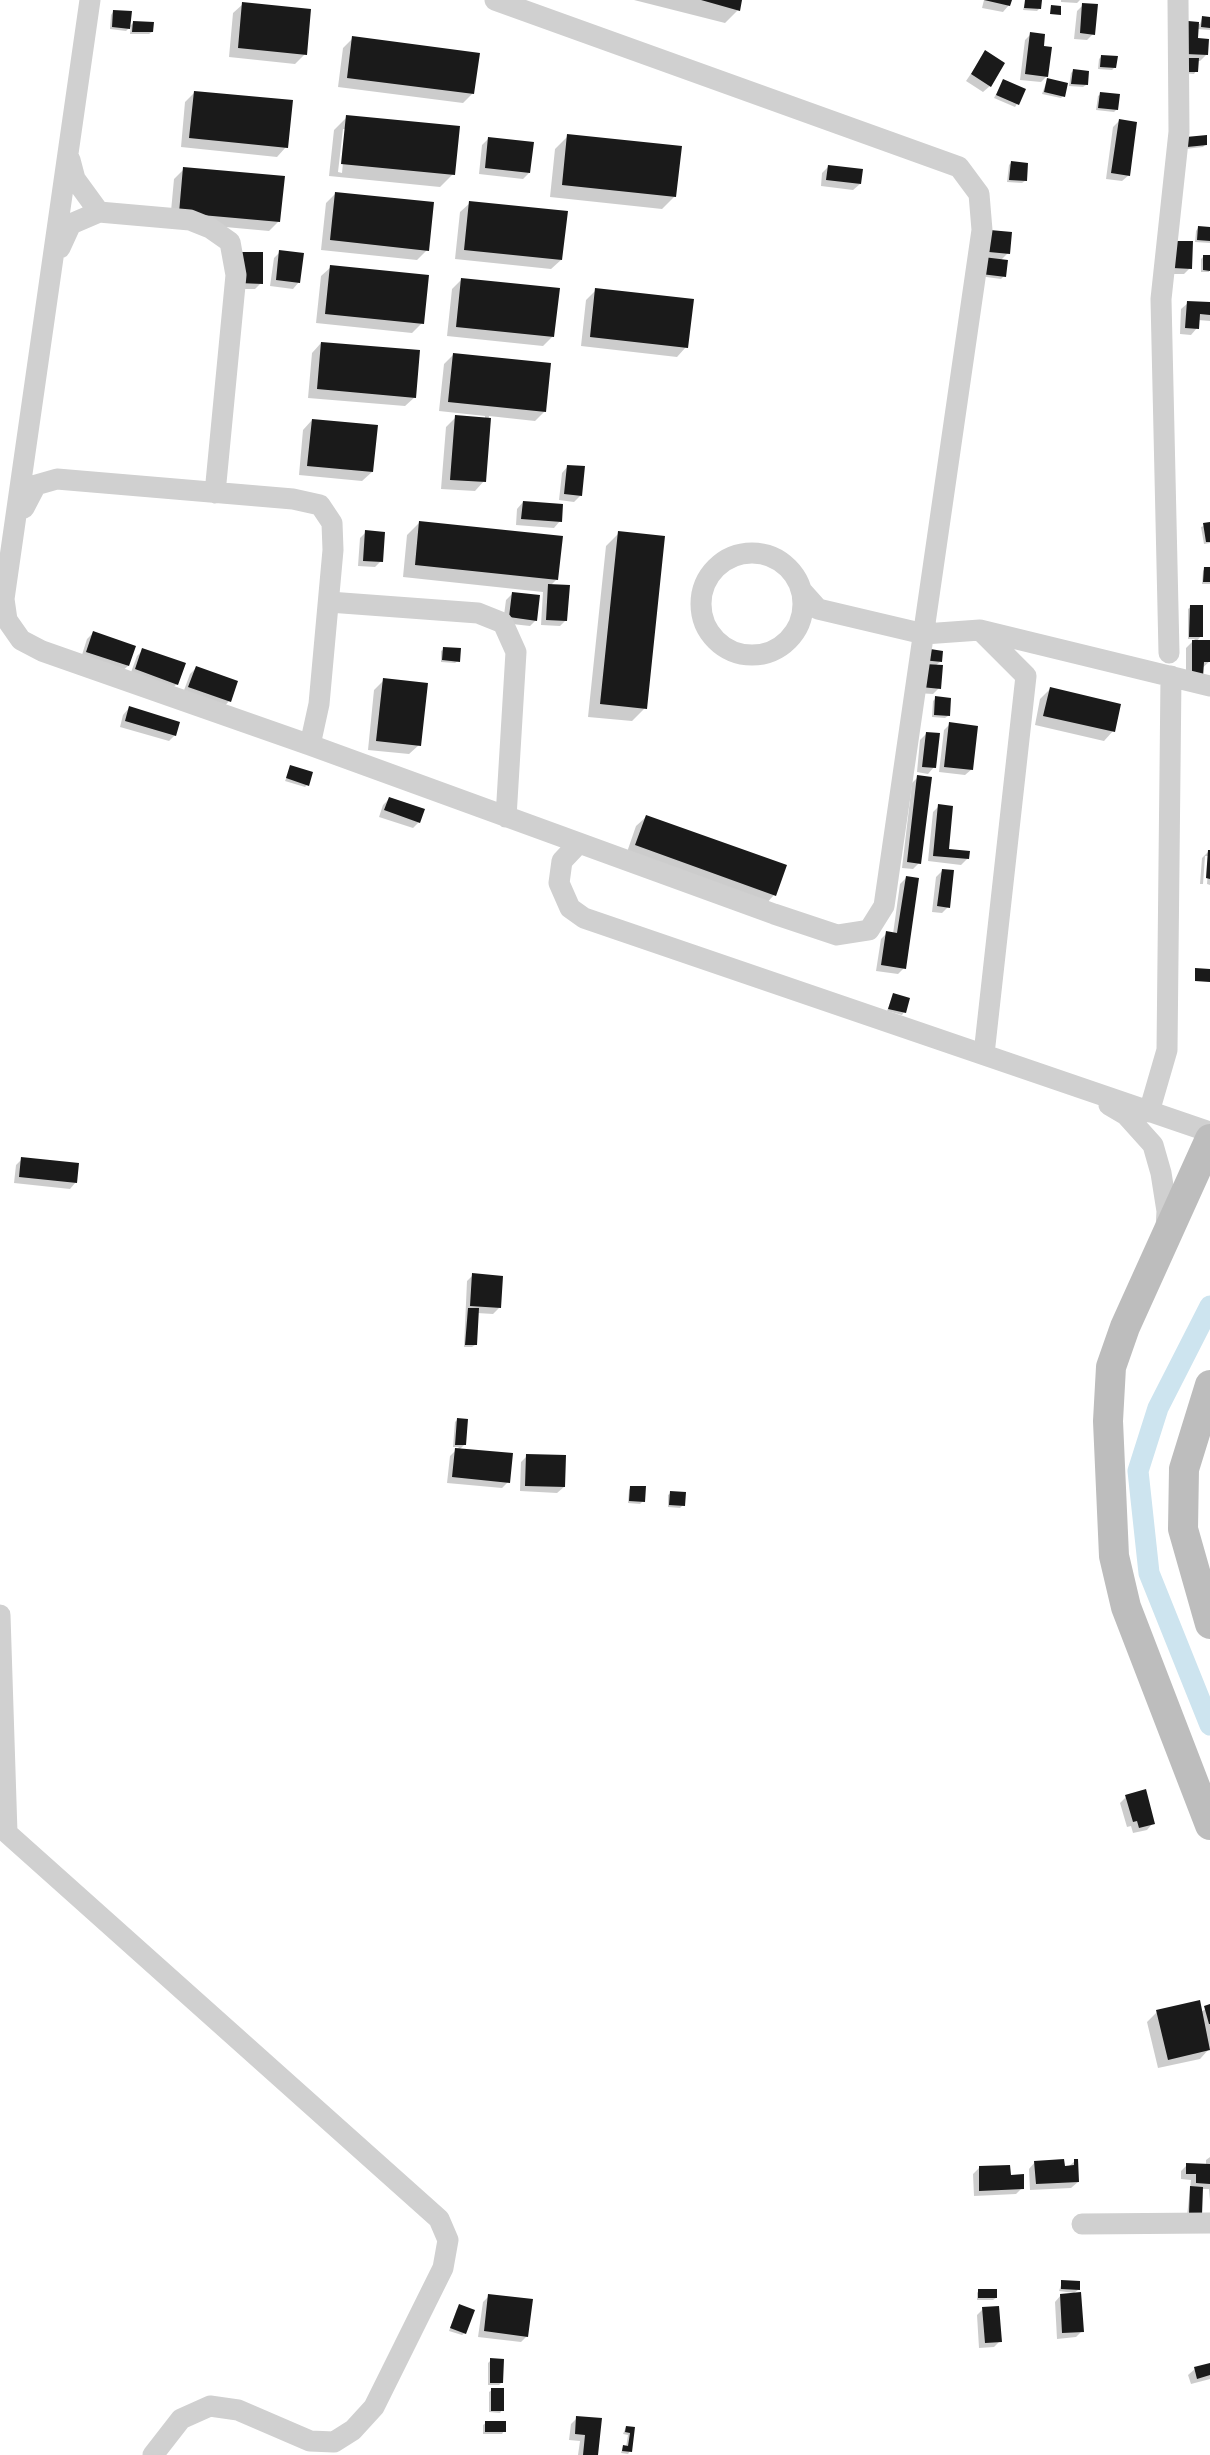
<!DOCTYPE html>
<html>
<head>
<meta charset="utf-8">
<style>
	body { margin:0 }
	canvas { display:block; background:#fff }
</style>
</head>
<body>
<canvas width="1210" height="2455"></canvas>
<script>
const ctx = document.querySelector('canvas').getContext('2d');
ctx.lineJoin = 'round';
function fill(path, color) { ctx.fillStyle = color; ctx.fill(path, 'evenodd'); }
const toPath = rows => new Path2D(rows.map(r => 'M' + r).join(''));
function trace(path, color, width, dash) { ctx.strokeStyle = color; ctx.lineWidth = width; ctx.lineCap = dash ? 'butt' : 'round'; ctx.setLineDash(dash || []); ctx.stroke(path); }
const shadow = toPath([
	[634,0,741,0,738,10,725,23],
	[984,0,1010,0,1009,5,1003,12,982,8],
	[1026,0,1039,9,1037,11,1023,10],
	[1061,0,1080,0,1077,3,1061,2],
	[243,4,305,54,295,64,229,57,233,13],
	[1083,5,1093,34,1087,40,1074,39,1077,11],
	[113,12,129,27,133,23,152,32,149,34,130,34,131,26,126,31,110,29,111,15],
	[1202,18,1210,18,1210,30,1197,29,1196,40,1206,55,1200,61,1197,61,1196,71,1194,74,1181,73,1189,23,1200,24],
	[1031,34,1047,76,1041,82,1020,80,1025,40],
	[353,38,473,93,463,103,338,87,343,48],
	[985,53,990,86,983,92,966,81],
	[1102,56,1115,67,1112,70,1098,69,1099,59],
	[1073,71,1086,85,1083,87,1069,86,1071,73],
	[1047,80,1063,96,1061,98,1042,94],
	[1003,81,1017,104,1015,107,994,98],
	[194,93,286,147,277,157,181,147,185,102],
	[1101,94,1117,109,1114,112,1096,110,1098,96],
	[347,117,453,174,440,187,329,176,334,130],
	[343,129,346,129,342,173,338,172],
	[1119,121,1129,175,1122,181,1106,179,1113,127],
	[568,136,675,196,662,209,550,197,555,149],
	[488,139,529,173,523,179,479,174,482,145],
	[1184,141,1205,145,1203,147,1185,149],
	[1011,163,1025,181,1022,183,1007,182,1009,165],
	[828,167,860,184,853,190,821,186,822,173],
	[184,169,279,221,269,231,170,222,174,179],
	[336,193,427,250,417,260,321,250,326,203],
	[470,203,561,260,551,269,455,259,460,212],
	[1198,228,1210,229,1210,243,1195,242,1196,231],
	[985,238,1008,253,1000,261,1004,276,1001,279,979,276],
	[1169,249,1190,268,1184,274,1168,274],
	[280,252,299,282,293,289,270,286,274,258],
	[262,254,261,283,255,289,233,289],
	[1204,256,1210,257,1209,272,1201,272,1201,259],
	[331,267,422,323,412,333,316,323,321,276],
	[462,279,553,336,543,346,447,336,452,289],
	[596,290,686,347,677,357,581,346,586,300],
	[1188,303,1210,304,1210,321,1198,320,1197,328,1191,335,1180,334,1181,309],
	[321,343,415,397,405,406,308,398,312,353],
	[453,355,545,411,535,421,489,416,484,481,475,491,441,489,446,427,456,417,485,419,485,416,439,411,444,364],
	[312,420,372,472,362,481,299,475,303,430],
	[568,466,581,495,574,502,559,500,562,473],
	[523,502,560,521,554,528,516,525,517,509],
	[1210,510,1210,543,1204,544,1201,527,1210,524],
	[420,522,556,580,550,586,566,620,560,626,541,625,543,592,403,577,407,535],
	[366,532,381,561,375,567,358,566,360,538],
	[619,533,645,708,632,721,588,717,606,546],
	[1205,568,1210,569,1210,584,1202,584,1203,571],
	[512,594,536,620,530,626,503,623,506,600],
	[1191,607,1201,636,1196,642,1210,661,1186,683,1186,648,1195,639,1188,639,1188,609],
	[93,633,128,666,121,672,81,658,87,639],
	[444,649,458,661,455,663,441,662,441,651],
	[143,650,177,684,170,690,130,675,137,656],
	[922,653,940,662,935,666,939,688,933,694,916,693],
	[196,668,236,682,229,701,223,708,183,693,190,674],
	[384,680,419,745,409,754,368,750,374,690],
	[1050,689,1113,731,1104,741,1035,725,1040,699],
	[936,698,948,716,945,718,932,717,933,701],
	[129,708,175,735,169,741,120,727,123,715],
	[950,724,972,769,965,775,939,772,944,730],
	[926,734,934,767,928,774,917,772,920,740],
	[291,767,307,785,305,787,285,781],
	[918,777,919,863,913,869,902,868,912,783],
	[389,799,419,822,413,828,379,817,383,805],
	[939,806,947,850,968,858,961,865,928,861,933,812],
	[646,817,774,895,765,905,626,855,636,826],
	[1208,852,1210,852,1210,885,1207,884,1209,856,1205,856,1203,884,1200,884,1202,858],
	[942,871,948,907,942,913,932,912,936,877],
	[906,878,904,968,898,974,876,971,881,939,887,933,893,934,900,884],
	[893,995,904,1012,902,1015,887,1011],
	[22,1159,76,1182,70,1189,14,1183,16,1165],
	[473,1275,499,1308,493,1314,477,1313,475,1345,472,1347,464,1347,467,1281],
	[457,1420,464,1445,459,1450,508,1482,502,1488,447,1483,450,1456,459,1447,453,1447,455,1422],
	[527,1456,564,1487,557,1493,520,1491,521,1462],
	[631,1487,643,1501,640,1504,628,1503,629,1490],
	[671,1493,683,1505,680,1508,668,1507,668,1495],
	[1126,1797,1153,1823,1147,1830,1133,1833,1131,1826,1127,1827,1120,1803],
	[1210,2006,1210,2051,1209,2049,1200,2059,1158,2068,1147,2022,1157,2012,1201,2012],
	[1210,2157,1210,2200,1209,2189,1201,2189,1187,2216,1191,2180,1181,2179,1181,2171,1187,2165,1206,2166,1206,2160],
	[1075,2161,1078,2182,1071,2188,1030,2190,1029,2169,1035,2162,1063,2167,1068,2167],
	[979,2168,1009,2177,1022,2188,1016,2194,974,2196,973,2174],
	[1062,2282,1078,2290,1074,2293,1059,2291],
	[979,2290,996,2298,993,2300,977,2300,977,2293],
	[1061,2295,1082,2331,1076,2337,1057,2339,1055,2302],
	[489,2296,527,2336,521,2342,478,2337,483,2302],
	[457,2309,465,2333,462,2335,449,2331],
	[983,2309,1000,2341,994,2347,979,2348,977,2315],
	[491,2360,502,2382,499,2385,488,2385,488,2363],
	[1210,2365,1210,2379,1191,2384,1188,2375,1195,2369],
	[492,2390,502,2410,500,2413,489,2412,489,2392],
	[577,2418,597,2455,578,2455,580,2441,569,2440,571,2424],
	[486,2423,504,2431,502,2434,483,2434,483,2425],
	[626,2427,633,2428,630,2451,628,2454,621,2453,623,2447,626,2447,628,2435,623,2434]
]);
const canal = toPath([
	[1210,1306,1158,1408,1138,1471,1149,1573,1210,1725]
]);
const building = toPath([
	[701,0,742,0,740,11],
	[984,0,1012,0,1010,6],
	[1025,0,1042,0,1041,9,1024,8],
	[242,2,311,9,307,55,238,48],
	[1082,3,1098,4,1095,35,1080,33],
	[1051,5,1061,6,1061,15,1050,14],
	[113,10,132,11,130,29,112,27],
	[1202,16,1210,17,1210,28,1201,27],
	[133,21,154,22,153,32,132,32],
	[1188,21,1199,22,1198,38,1209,39,1208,55,1186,54],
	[1030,32,1045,34,1044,46,1052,47,1048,77,1025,74],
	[352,36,480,53,474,94,347,78],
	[985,50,1005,63,991,87,971,74],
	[1101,55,1118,56,1116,68,1100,67],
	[1183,58,1199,58,1198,72,1183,72],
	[1073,69,1089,71,1088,85,1071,84],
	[1047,78,1068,83,1065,97,1044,92],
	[1003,79,1026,89,1019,105,996,95],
	[194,91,293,100,288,148,189,138],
	[1100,92,1120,94,1118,110,1098,108],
	[346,115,460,126,455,175,341,164],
	[1119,119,1137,122,1130,176,1111,173],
	[567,134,682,146,676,197,562,185],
	[1207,135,1207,145,1187,147,1186,137],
	[488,137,534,142,530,173,485,168],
	[1011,161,1028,163,1027,181,1009,180],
	[828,165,863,169,861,184,826,180],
	[183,167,285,176,280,222,179,213],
	[335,192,434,202,429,251,330,240],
	[469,201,568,211,562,260,464,250],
	[1198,226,1210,227,1210,241,1197,240],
	[990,230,1012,232,1010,254,989,252],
	[1175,241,1193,241,1192,269,1173,268],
	[279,250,304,253,300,283,276,280],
	[239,252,263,252,263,284,239,283],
	[1203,255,1210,255,1210,271,1203,270],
	[983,257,1008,260,1006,277,981,274],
	[330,265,429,275,424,324,325,314],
	[461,278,560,288,554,337,456,327],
	[595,288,694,299,688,348,590,337],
	[1187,301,1210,302,1210,315,1200,314,1199,329,1185,328],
	[321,342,420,350,416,398,317,389],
	[453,353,551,363,546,412,448,402],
	[455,415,491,418,486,482,450,480],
	[312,419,378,425,373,472,307,466],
	[567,465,585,466,582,496,564,494],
	[523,501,563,504,562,522,521,519],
	[419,521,563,536,558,580,415,565],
	[1210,522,1210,542,1206,542,1203,523],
	[365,530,385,532,383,562,363,561],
	[618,531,665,536,647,709,600,704],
	[1204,567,1210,567,1210,582,1203,582],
	[548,584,570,585,567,621,546,620],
	[512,592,540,595,537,621,509,617],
	[1190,605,1203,605,1203,637,1189,637],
	[93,631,136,646,129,666,86,652],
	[1192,640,1210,640,1210,662,1204,662,1203,677,1192,677],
	[443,647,461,648,460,662,442,660],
	[142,648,186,663,178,685,135,669],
	[924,648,943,651,942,662,922,660],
	[924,664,943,665,941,689,921,687],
	[196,666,238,681,231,702,188,687],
	[383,678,428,683,421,746,376,741],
	[1050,687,1121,704,1115,732,1043,716],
	[935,696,951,698,950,716,934,715],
	[129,706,180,722,176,736,125,721],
	[949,722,978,726,973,770,944,767],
	[926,732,940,733,936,768,922,767],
	[290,765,313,772,309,786,286,778],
	[917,775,932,777,921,864,907,862],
	[389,797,425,809,420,823,384,810],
	[938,804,953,806,949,849,970,851,969,859,933,856],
	[646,815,787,865,776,896,635,845],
	[1208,850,1210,850,1210,879,1206,878],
	[942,869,954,870,950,908,937,906],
	[906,876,919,878,906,969,881,965,886,931,897,933],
	[1195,968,1210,969,1210,982,1195,981],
	[893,993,910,998,906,1013,888,1009],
	[21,1157,79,1163,77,1183,19,1177],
	[472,1273,503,1276,501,1308,470,1306],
	[468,1308,479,1308,477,1345,465,1345],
	[457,1418,468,1419,466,1445,455,1445],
	[455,1448,513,1453,510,1483,452,1477],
	[526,1454,566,1455,565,1487,525,1486],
	[630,1486,646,1486,645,1502,629,1501],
	[670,1491,686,1492,685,1506,669,1505],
	[1146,1789,1155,1824,1139,1828,1137,1821,1133,1822,1125,1795],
	[1200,2000,1210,2050,1168,2060,1156,2010],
	[1210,2004,1210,2024,1209,2024,1204,2006],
	[1064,2159,1065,2166,1074,2165,1074,2159,1078,2159,1079,2182,1036,2184,1034,2161],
	[1186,2163,1210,2164,1210,2184,1196,2183,1196,2174,1186,2174],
	[1010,2165,1011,2175,1024,2174,1024,2189,979,2191,979,2166],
	[1190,2186,1203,2187,1202,2215,1189,2214],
	[1061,2280,1080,2281,1080,2290,1061,2289],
	[978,2289,997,2289,997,2298,978,2298],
	[1081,2292,1084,2332,1062,2333,1060,2294],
	[488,2294,533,2299,528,2337,484,2331],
	[459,2304,475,2310,466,2334,450,2328],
	[999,2306,1002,2342,985,2343,982,2307],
	[490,2358,504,2359,503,2383,490,2383],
	[1210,2363,1210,2375,1197,2379,1194,2367],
	[491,2388,504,2388,504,2411,491,2411],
	[576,2416,602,2418,598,2455,583,2455,585,2435,575,2434],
	[485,2421,506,2421,506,2432,485,2432],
	[626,2426,635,2427,632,2452,622,2451,623,2445,628,2446,630,2433,625,2432]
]);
const street = toPath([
	[90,0,4,599,7,620,21,640,42,651,310,745,774,914,837,935,869,930,884,906,982,230,979,194,959,167,495,0],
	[70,160,75,179,99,212],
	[60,248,71,224,99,212,190,220,210,228,230,242,236,275,215,493],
	[24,508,36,485,57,479,293,499,320,505,332,523,333,550,319,704,310,745],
	'701 604a51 51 0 1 1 102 0a51 51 0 1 1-102 0Z',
	[801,590,818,609,924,634,980,630,1210,686],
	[329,602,478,613,503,623,516,652,506,817],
	[980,630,1026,676,984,1054],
	[1169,653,1161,299,1179,132,1178,0],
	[579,843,562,861,559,883,570,908,584,918,1210,1132],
	[1109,1105,1126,1115,1153,1145,1161,1173,1167,1211,1166,1230],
	[1149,1112,1167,1050,1171,676],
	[0,1615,7,1833,439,2219,448,2240,443,2268,374,2407,353,2430,334,2442,310,2441,238,2410,210,2406,181,2419,153,2455],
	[1082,2224,1210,2223]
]);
const secondary = toPath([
	[1210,1139,1125,1327,1111,1367,1108,1421,1114,1556,1126,1607,1210,1825],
	[1210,1385,1184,1469,1183,1529,1210,1624]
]);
fill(shadow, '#0003');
trace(canal, '#cde4ef', 21);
fill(building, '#1a1a1a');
trace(street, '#d0d0d0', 21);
trace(secondary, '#bdbdbd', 30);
</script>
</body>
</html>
